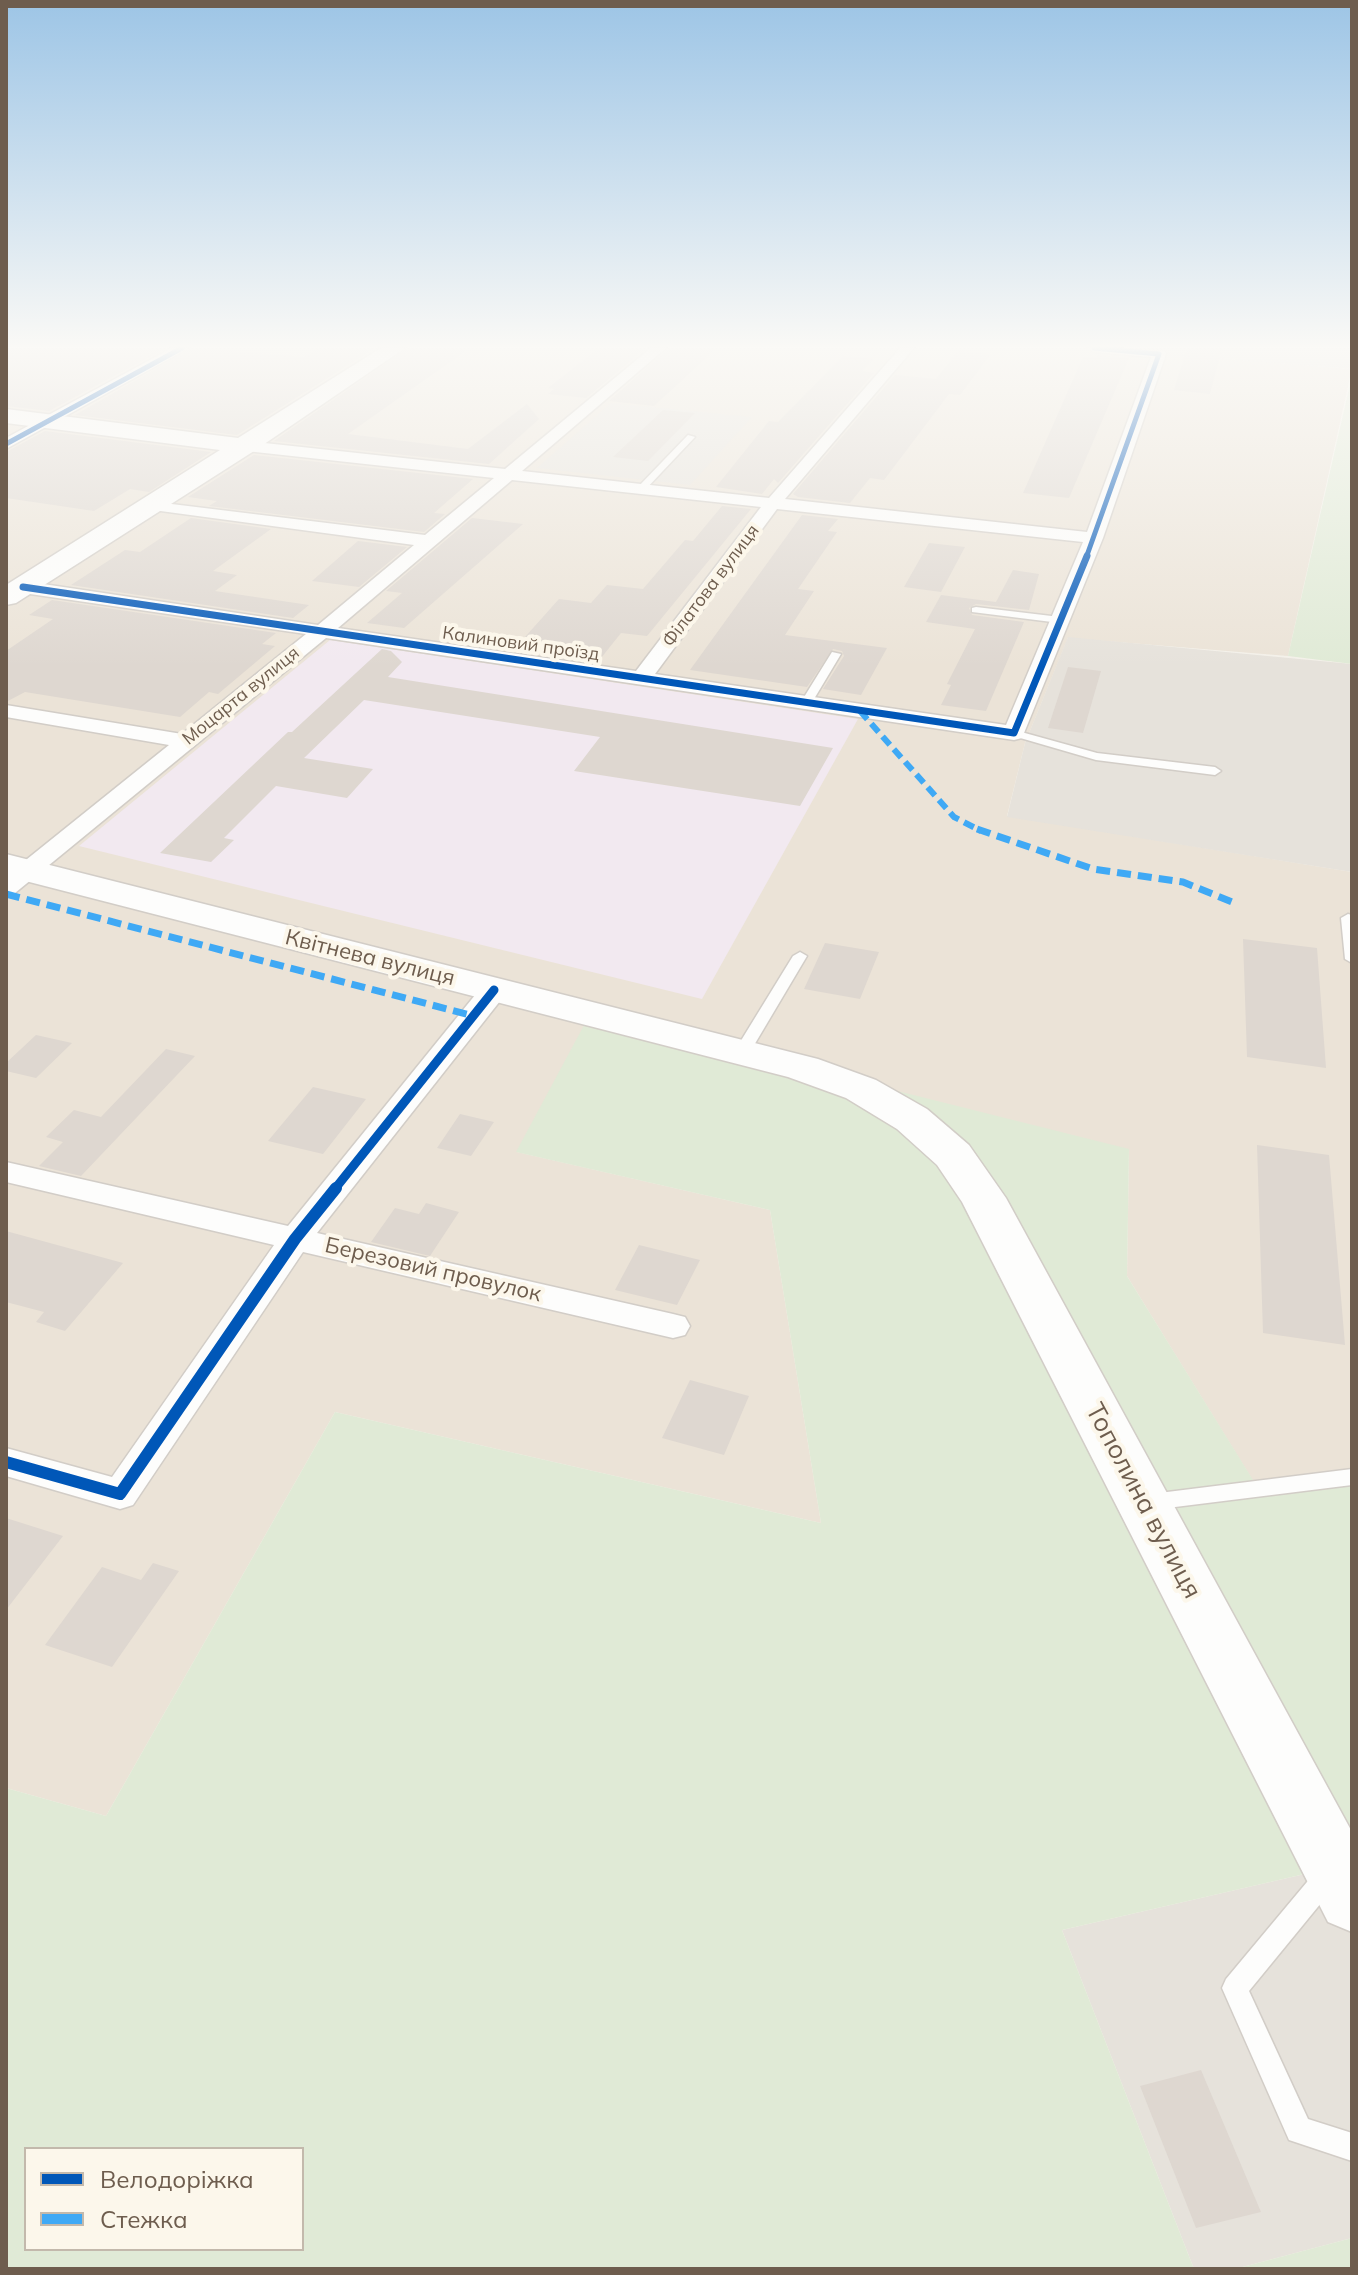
<!DOCTYPE html>
<html>
<head>
<meta charset="utf-8">
<style>
	body { margin:0 }
	#map { position:relative; width:1358px; height:2275px; overflow:hidden; background:#f4f1ea; font-family:Mulish,sans-serif }
	canvas { display:block }
	.frame { position:absolute; inset:0; border:8px solid #6e5d4e; pointer-events:none }
	.legend { position:absolute; left:24px; top:2147px; width:280px; height:104px; box-sizing:border-box; background:#fcf7eb; border:2px solid #c3b9ac; margin:0; padding:10px 14px; list-style:none; font-size:24px; color:#6e5d4e }
	.legend li { display:flex; align-items:center; gap:16px; height:40px }
	.legend b { width:40px; border:2px solid #c3b9ac }
</style>
</head>
<body>
<div id="map">
<canvas width="1358" height="2275"></canvas>
<div class="frame"></div>
<ul class="legend">
<li><b style="height:10px;background:#0057b8"></b>Велодоріжка</li>
<li><b style="height:10px;background:#3fa9f5"></b>Стежка</li>
</ul>
</div>
<script>
const ctx = document.querySelector('canvas').getContext('2d');
ctx.lineJoin = 'round';
function fill(path, color) { ctx.fillStyle = color; ctx.fill(path, 'evenodd'); }
const toPath = rows => new Path2D(rows.map(r => 'M' + r).join(''));
function trace(path, color, width, dash) { ctx.strokeStyle = color; ctx.lineWidth = width; ctx.lineCap = dash ? 'butt' : 'round'; ctx.setLineDash(dash || []); ctx.stroke(path); }
function drawText(font, color, halo, rows, align = 'center') {
  ctx.font = font + ' Mulish,sans-serif'; ctx.lineWidth = 8; ctx.setLineDash([]); ctx.textBaseline = 'middle'; ctx.strokeStyle = halo; ctx.fillStyle = color; for (const [text, x, y, turn = 0] of rows) {
    ctx.save(); ctx.translate(x, y); ctx.rotate((+turn || 0) * Math.PI / 180); ctx.textAlign = isNaN(turn) ? turn : align; if (halo) ctx.strokeText(text, 0, 0); ctx.fillText(text, 0, 0); ctx.restore();
  }
}
const residential = toPath([
	[6,348,1094,348,1352,369,1288,656,1068,638,1025,743,1007,816,1352,872,1352,1477,1258,1489,1127,1276,1129,1149,517,1152,770,1210,821,1523,335,1412,106,1816,6,1788]
]);
const industrial = toPath([
	[1094,348,1352,348,1352,369,1159,354],
	[611,403,752,417,690,485,537,468],
	[1068,637,1352,664,1352,872,1007,817,1025,743],
	[1335,1867,1352,1899,1352,2238,1235,2269,1194,2269,1062,1930]
]);
const education = toPath([
	[330,640,858,719,702,999,79,846]
]);
const green = toPath([
	[1352,375,1352,664,1288,656],
	[590,1014,1129,1149,1127,1276,1258,1488,1352,1477,1352,1899,1335,1867,1062,1930,1194,2269,6,2269,6,1788,106,1816,335,1412,821,1523,770,1210,516,1152],
	[26,2149,302,2149,302,2249,26,2249],
	[1352,2238,1352,2269,1235,2269]
]);
const building = toPath([
	[6,348,166,348,49,411,6,406],
	[192,348,304,357,319,348,375,348,237,435,75,415],
	[408,348,470,348,348,434,468,449,527,404,539,419,489,464,274,441],
	[599,348,646,348,586,398,548,394,554,389,548,388],
	[669,348,717,348,654,406,609,401],
	[1187,348,1222,348,1210,394,1174,390],
	[958,351,991,354,960,395,949,394,884,480,870,478,850,503,798,497,793,494,895,375,936,379],
	[1097,355,1129,358,1069,498,1023,493,1083,357,1097,358],
	[843,356,874,359,862,371,874,373,778,483,774,479,762,494,716,487,769,421,778,422],
	[663,410,695,413,648,461,613,457],
	[45,431,211,452,149,492,130,489,94,511,6,498,6,452],
	[254,455,473,479,434,513,445,514,424,532,209,506,217,501,188,497],
	[722,506,751,509,647,636,621,633,601,658,517,646,559,599,591,603,607,585,643,589,685,540,693,541],
	[802,515,838,519,828,531,837,532,798,589,814,591,785,635,887,648,861,695,823,689,844,656,842,651,833,649,807,687,690,670],
	[191,518,271,529,213,571,237,575,215,591,309,605,293,618,71,585,125,550,140,552],
	[472,518,523,524,404,628,367,623,402,593,386,591],
	[358,541,407,547,359,587,312,581],
	[929,543,965,547,941,592,904,587],
	[1013,570,1039,574,1029,610,976,604,969,608,972,615,1024,622,986,711,941,705,951,685,947,684,975,629,926,622,941,595,996,602],
	[52,600,276,633,262,644,275,646,218,694,209,692,180,717,25,692,6,702,6,651,53,619,29,615],
	[382,649,391,651,402,662,388,677,833,748,800,806,574,771,600,737,364,700,304,758,373,769,347,798,276,786,224,838,234,840,211,862,160,853,288,732,292,732],
	[1068,667,1101,671,1083,733,1048,728],
	[1243,939,1317,948,1326,1068,1247,1057],
	[825,943,879,952,860,999,804,989],
	[36,1035,72,1043,36,1078,6,1071,6,1063],
	[166,1049,195,1056,81,1176,39,1166,63,1142,46,1137,74,1110,101,1117],
	[313,1087,366,1099,323,1154,268,1141],
	[460,1114,494,1122,471,1156,437,1148],
	[1257,1145,1329,1155,1345,1345,1263,1333],
	[426,1203,459,1212,430,1256,371,1242,395,1208,419,1214],
	[6,1231,123,1263,65,1331,36,1322,44,1312,6,1302],
	[639,1245,700,1260,677,1305,615,1290],
	[690,1380,749,1396,724,1455,662,1438],
	[6,1518,63,1536,6,1610],
	[153,1563,179,1571,112,1667,45,1645,102,1567,141,1580],
	[1201,2070,1261,2212,1196,2228,1140,2086]
]);
const lane = toPath([
	[688,435,695,437,644,491,638,491,638,487,688,435],
	[976,607,1060,617,1065,620,1060,623,972,612,972,608,976,607],
	[832,652,841,654,811,704,803,704,801,702,832,652],
	[1014,730,1097,753,1215,767,1221,771,1215,775,1096,760,1010,735,1010,731,1014,730],
	[1348,914,1352,915,1352,963,1345,959,1341,918,1348,914],
	[800,952,807,956,750,1052,747,1055,737,1055,734,1052,793,956,800,952],
	[1352,1469,1352,1485,1151,1510,1144,1508,1141,1502,1144,1496,1151,1494,1352,1469],
	[1326,1866,1335,1870,1338,1878,1335,1886,1249,1991,1308,2119,1352,2133,1352,2161,1289,2140,1222,1988,1226,1979,1317,1870,1326,1866]
]);
const street = toPath([
	[172,348,189,348,6,449,6,438,172,348],
	[651,348,666,348,522,471,769,498,900,348,914,348,785,499,1087,532,1151,357,1094,352,1087,348,1164,351,1166,354,1103,538,1022,738,1014,740,326,638,15,893,6,895,6,876,169,745,6,717,6,705,182,734,306,634,23,593,16,591,14,587,16,583,23,581,318,625,414,545,153,510,147,509,144,505,147,501,425,535,494,478,246,451,238,446,246,441,505,469,651,348],
	[512,480,761,507,636,671,338,628,512,480],
	[777,509,1083,542,1006,725,655,674,777,509],
	[494,982,504,984,507,990,504,996,317,1233,673,1314,685,1317,690,1326,685,1335,673,1338,303,1252,133,1505,120,1509,6,1476,6,1448,112,1477,274,1245,6,1182,6,1162,288,1226,484,984,494,982]
]);
const secondary = toPath([
	[381,348,405,348,254,451,16,603,6,605,6,585,220,450,6,423,6,409,238,438,381,348],
	[6,854,818,1059,876,1080,927,1109,969,1145,1006,1198,1352,1832,1352,1932,1328,1922,962,1202,937,1165,897,1129,846,1098,788,1077,6,876,6,854]
]);
const quietFar1 = toPath([
	[860,711,954,817,981,831]
]);
const quiet = toPath([
	[977,829,1093,869,1183,882,1237,904],
	[6,894,474,1016]
]);
const cyclewayFar3 = toPath([
	[6,444,182,348],
	[1086,558,1159,354,1094,348]
]);
const cyclewayFar2 = toPath([
	[23,587,1014,733,1087,556]
]);
const cyclewayFar1 = toPath([
	[334,1190,494,990]
]);
const cycleway = toPath([
	[6,1462,120,1494,295,1239,336,1188]
]);
const farStreetnames = [
	["Філатова вулиця",711,586,-53],
	["Калиновий проїзд",521,644,8],
	["Моцарта вулиця",241,696,-39]
];
const streetNames = [
	["Квітнева вулиця",370,958,14],
	["Березовий провулок",433,1270,13]
];
const nearStreetnames = [
	["Тополина вулиця",1143,1501,62]
];
fill(residential, '#ebe3d7');
fill(industrial, '#e6e2db');
fill(education, '#f2e9f0');
fill(green, '#e0ead6');
fill(building, '#ded7d0');
trace(lane, '#d2cdc7', 3);
trace(street, '#d2cdc7', 3);
trace(secondary, '#d2cdc7', 3);
fill(lane, '#fdfdfc');
fill(street, '#fdfdfc');
fill(secondary, '#fdfdfc');
trace(quietFar1, '#3fa9f5', 6, [11, 6]);
trace(quiet, '#3fa9f5', 7, [14, 7]);
trace(cyclewayFar3, '#0057b8', 5);
trace(cyclewayFar2, '#0057b8', 7);
trace(cyclewayFar1, '#0057b8', 9);
trace(cycleway, '#0057b8', 12);
const sky = ctx.createLinearGradient(0, 0, 0, 667);
sky.addColorStop(0, '#9dc5e6');
sky.addColorStop(0.52, '#faf9f6');
sky.addColorStop(1, '#faf9f600');
ctx.fillStyle = sky;
ctx.fillRect(0, 0, 1358, 667);
drawText('18px', '#6e5d4e', '#fcf7eb', farStreetnames);
drawText('22px', '#6e5d4e', '#fcf7eb', streetNames);
drawText('26px', '#6e5d4e', '#fcf7eb', nearStreetnames);
</script>
</body>
</html>
